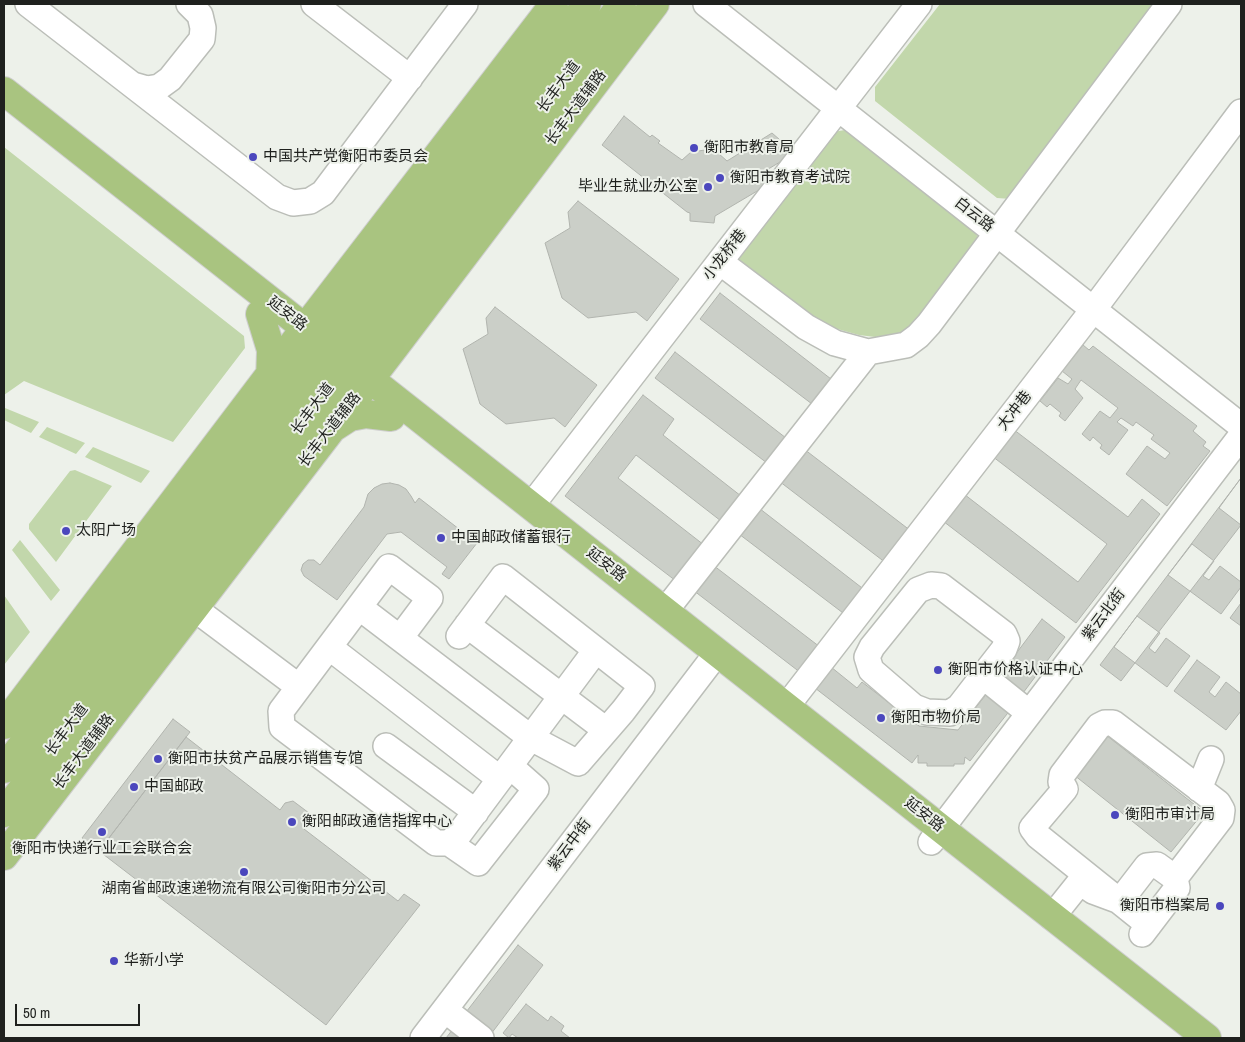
<!DOCTYPE html>
<html>
<head>
<meta charset="utf-8">
<style>
	body { margin:0 }
	#map { position:relative; width:1245px; height:1042px; overflow:hidden; background:#edf1ea; font-family:"Archivo Narrow",sans-serif }
	canvas { display:block }
	.frame { position:absolute; inset:0; border:5px solid #1f211e; pointer-events:none }
	.scale { position:absolute; left:15px; top:1004px; width:125px; height:22px; box-sizing:border-box; border:2px solid #1f211e; border-top:0; padding-left:6px; font-size:15px; line-height:18px; white-space:nowrap; color:#1f211e; -webkit-text-stroke:4px #edf1ea; paint-order:stroke }
</style>
</head>
<body>
<div id="map">
<canvas width="1245" height="1042"></canvas>
<div class="frame"></div>
<div class="scale">50 m</div>
</div>
<script>
const ctx = document.querySelector('canvas').getContext('2d');
ctx.lineJoin = 'round';
function fill(path, color) { ctx.fillStyle = color; ctx.fill(path, 'evenodd'); }
const toPath = rows => new Path2D(rows.map(r => 'M' + r).join(''));
function trace(path, color, width, dash) { ctx.strokeStyle = color; ctx.lineWidth = width; ctx.lineCap = dash ? 'butt' : 'round'; ctx.setLineDash(dash || []); ctx.stroke(path); }
function drawText(font, color, halo, rows, align = 'center') {
  ctx.font = font + ' "Archivo Narrow","Noto Sans SC",sans-serif'; ctx.lineWidth = 4; ctx.setLineDash([]); ctx.textBaseline = 'middle'; ctx.strokeStyle = halo; ctx.fillStyle = color; for (const [text, x, y, turn = 0] of rows) {
    ctx.save(); ctx.translate(x, y); ctx.rotate((+turn || 0) * Math.PI / 180); ctx.textAlign = isNaN(turn) ? turn : align; if (halo) ctx.strokeText(text, 0, 0); ctx.fillText(text, 0, 0); ctx.restore();
  }
}
const green = toPath([
	[940,4,1159,4,1011,199,997,198,875,101,875,87],
	[845,130,974,230,980,241,922,317,902,333,890,336,875,337,859,335,830,327,813,317,740,263,738,254,833,132],
	[4,147,244,336,245,348,173,442,24,381,4,395],
	[5,408,39,422,31,433,4,420],
	[47,427,85,443,76,454,39,437],
	[93,447,150,471,141,483,85,457],
	[75,470,112,486,56,562,29,529,29,524,70,471],
	[20,540,60,590,51,601,12,550],
	[4,595,30,632,4,665]
]);
const building = toPath([
	[624,116,650,137,652,135,660,141,658,143,682,160,691,152,705,150,718,153,727,161,772,133,795,153,760,174,769,184,715,216,714,223,690,221,690,213,687,212,602,145,624,116],
	[578,201,679,279,647,321,636,312,588,318,562,298,545,243,570,228,568,212,578,201],
	[720,293,831,379,812,404,700,319,720,293],
	[495,307,597,385,565,427,554,418,506,424,480,404,463,349,488,334,486,318,495,307],
	[1083,345,1089,350,1093,346,1197,426,1193,431,1206,442,1203,446,1210,451,1167,506,1126,474,1147,446,1165,459,1170,453,1151,439,1154,435,1136,422,1133,426,1121,418,1117,422,1128,430,1109,455,1100,448,1102,445,1093,437,1090,441,1082,434,1100,411,1110,418,1118,408,1081,380,1075,389,1083,398,1065,421,1059,416,1061,413,1050,404,1047,407,1040,401,1058,378,1068,384,1072,379,1062,371,1083,345],
	[675,352,786,438,767,463,655,378,675,352],
	[643,395,674,419,663,435,741,496,721,521,636,455,618,478,704,545,676,581,565,496,643,395],
	[1009,426,1128,517,1142,499,1160,514,1076,623,939,518,960,491,1078,582,1107,544,988,453,1009,426],
	[800,446,911,531,886,563,775,478,800,446],
	[1241,478,1241,525,1219,508,1241,478],
	[1241,478,1241,525,1121,681,1100,665,1241,478],
	[390,483,399,485,406,489,411,496,415,503,419,498,477,543,449,579,442,574,447,567,401,532,387,534,337,600,304,576,301,570,303,564,308,560,314,560,320,565,364,507,368,494,374,488,382,484,390,483],
	[755,505,866,591,847,616,735,531,755,505],
	[1192,544,1214,561,1203,576,1209,580,1220,566,1241,582,1241,587,1221,614,1168,575,1192,544],
	[709,562,820,647,801,673,689,587,709,562],
	[1241,603,1241,626,1230,618,1241,603],
	[1137,616,1160,633,1149,648,1155,653,1166,638,1190,656,1167,687,1114,647,1137,616],
	[1042,619,1065,637,1020,697,997,679,1042,619],
	[1197,660,1220,677,1209,692,1215,697,1226,682,1241,694,1241,711,1226,730,1174,691,1197,660],
	[831,667,857,688,862,682,919,726,958,730,988,692,1011,709,970,761,965,757,964,764,954,764,954,766,927,766,927,763,918,763,918,755,912,763,815,688,831,667],
	[173,719,190,732,99,851,82,838,173,719],
	[1106,735,1204,812,1171,852,1074,775,1106,735],
	[186,737,280,810,285,803,293,801,309,813,309,822,304,829,398,901,404,894,420,905,326,1025,99,851,186,737],
	[518,945,543,965,488,1038,446,1038,518,945],
	[526,1004,548,1021,551,1016,564,1026,561,1031,570,1038,518,1038,512,1034,509,1038,503,1033,526,1004]
]);
const minor = toPath([
	[28,4,277,197,293,203,310,201,323,193,465,4],
	[314,4,410,78],
	[706,4,1241,426],
	[133,85,147,89,159,87,170,79,202,39,203,28,200,15,189,4],
	[720,262,806,327,835,343,868,352,906,345,918,336,929,324,1169,4],
	[531,506,919,4],
	[931,585,941,586,1004,634,1007,641,1004,649,983,676,959,707,950,713,927,712,914,707,871,670,867,657,872,647,918,590,931,585],
	[198,603,203,615,299,687],
	[359,607,531,738,578,763,623,711,642,686,503,577,459,636],
	[665,611,868,352],
	[467,625,606,730],
	[400,638,430,598,389,567,281,711,282,727,436,843,449,843,459,834,596,650],
	[329,647,500,779],
	[983,676,1029,713],
	[786,707,1093,310,1241,112],
	[386,746,476,812],
	[1199,789,1211,759],
	[931,842,1241,436],
	[449,843,478,863,536,789,510,766],
	[1052,917,1080,882,1093,891,1120,901,1147,866,1157,865,1175,878,1177,888,1142,934],
	[1149,925,1038,836,1032,828,1065,789,1061,782,1062,775,1099,726,1105,723,1113,723,1218,803,1222,810,1221,818,1175,878],
	[445,1010,481,1038],
	[423,1038,717,653]
]);
const major = toPath([
	[4,91,1207,1038],
	[260,314,271,350,270,381],
	[333,428,350,417,366,414,391,417],
	[4,725,305,328,554,4],
	[4,769,587,4],
	[4,813,622,4],
	[4,856,394,348,655,4]
]);
const markers = [
	[694,148,5,"#4b47bd"],
	[253,157,5,"#4b47bd"],
	[720,178,5,"#4b47bd"],
	[708,187,5,"#4b47bd"],
	[66,531,5,"#4b47bd"],
	[441,538,5,"#4b47bd"],
	[938,670,5,"#4b47bd"],
	[881,718,5,"#4b47bd"],
	[158,759,5,"#4b47bd"],
	[134,787,5,"#4b47bd"],
	[1115,815,5,"#4b47bd"],
	[292,822,5,"#4b47bd"],
	[102,832,5,"#4b47bd"],
	[244,872,5,"#4b47bd"],
	[1220,906,5,"#4b47bd"],
	[114,961,5,"#4b47bd"]
];
const streetNames = [
	["长丰大道",559,87,-53],
	["长丰大道辅路",576,108,-53],
	["白云路",974,215,38],
	["小龙桥巷",725,255,-52],
	["延安路",287,314,38],
	["长丰大道",313,409,-53],
	["大冲巷",1015,411,-52],
	["长丰大道辅路",330,430,-52],
	["延安路",606,565,38],
	["紫云北街",1104,615,-53],
	["长丰大道",67,730,-53],
	["长丰大道辅路",84,752,-53],
	["延安路",924,815,38],
	["紫云中街",570,845,-53]
];
const poiNames = [
	["衡阳市教育局",704,148],
	["中国共产党衡阳市委员会",263,157],
	["衡阳市教育考试院",730,178],
	["毕业生就业办公室",698,187,"right"],
	["太阳广场",76,531],
	["中国邮政储蓄银行",451,538],
	["衡阳市价格认证中心",948,670],
	["衡阳市物价局",891,718],
	["衡阳市扶贫产品展示销售专馆",168,759],
	["中国邮政",144,787],
	["衡阳市审计局",1125,815],
	["衡阳邮政通信指挥中心",302,822],
	["衡阳市快递行业工会联合会",102,849,"center"],
	["湖南省邮政速递物流有限公司衡阳市分公司",244,889,"center"],
	["衡阳市档案局",1210,906,"right"],
	["华新小学",124,961]
];
fill(green, '#c2d7ab');
fill(building, '#cbcfc8');
trace(building, '#b1b4ae', 1);
trace(minor, '#bbbeb8', 28);
trace(major, '#cecece', 30);
trace(minor, '#fff', 25);
trace(major, '#a9c480', 28);
for (const [x, y, r, color] of markers) { const dot = new Path2D(); dot.arc(x, y, r, 0, 2 * Math.PI); ctx.fillStyle = color; ctx.fill(dot); trace(dot, '#edf1ea', 2); }
drawText('15px', '#1f211e', '#edf1ea', streetNames);
drawText('15px', '#1f211e', '#edf1ea', poiNames, 'left');
</script>
</body>
</html>
